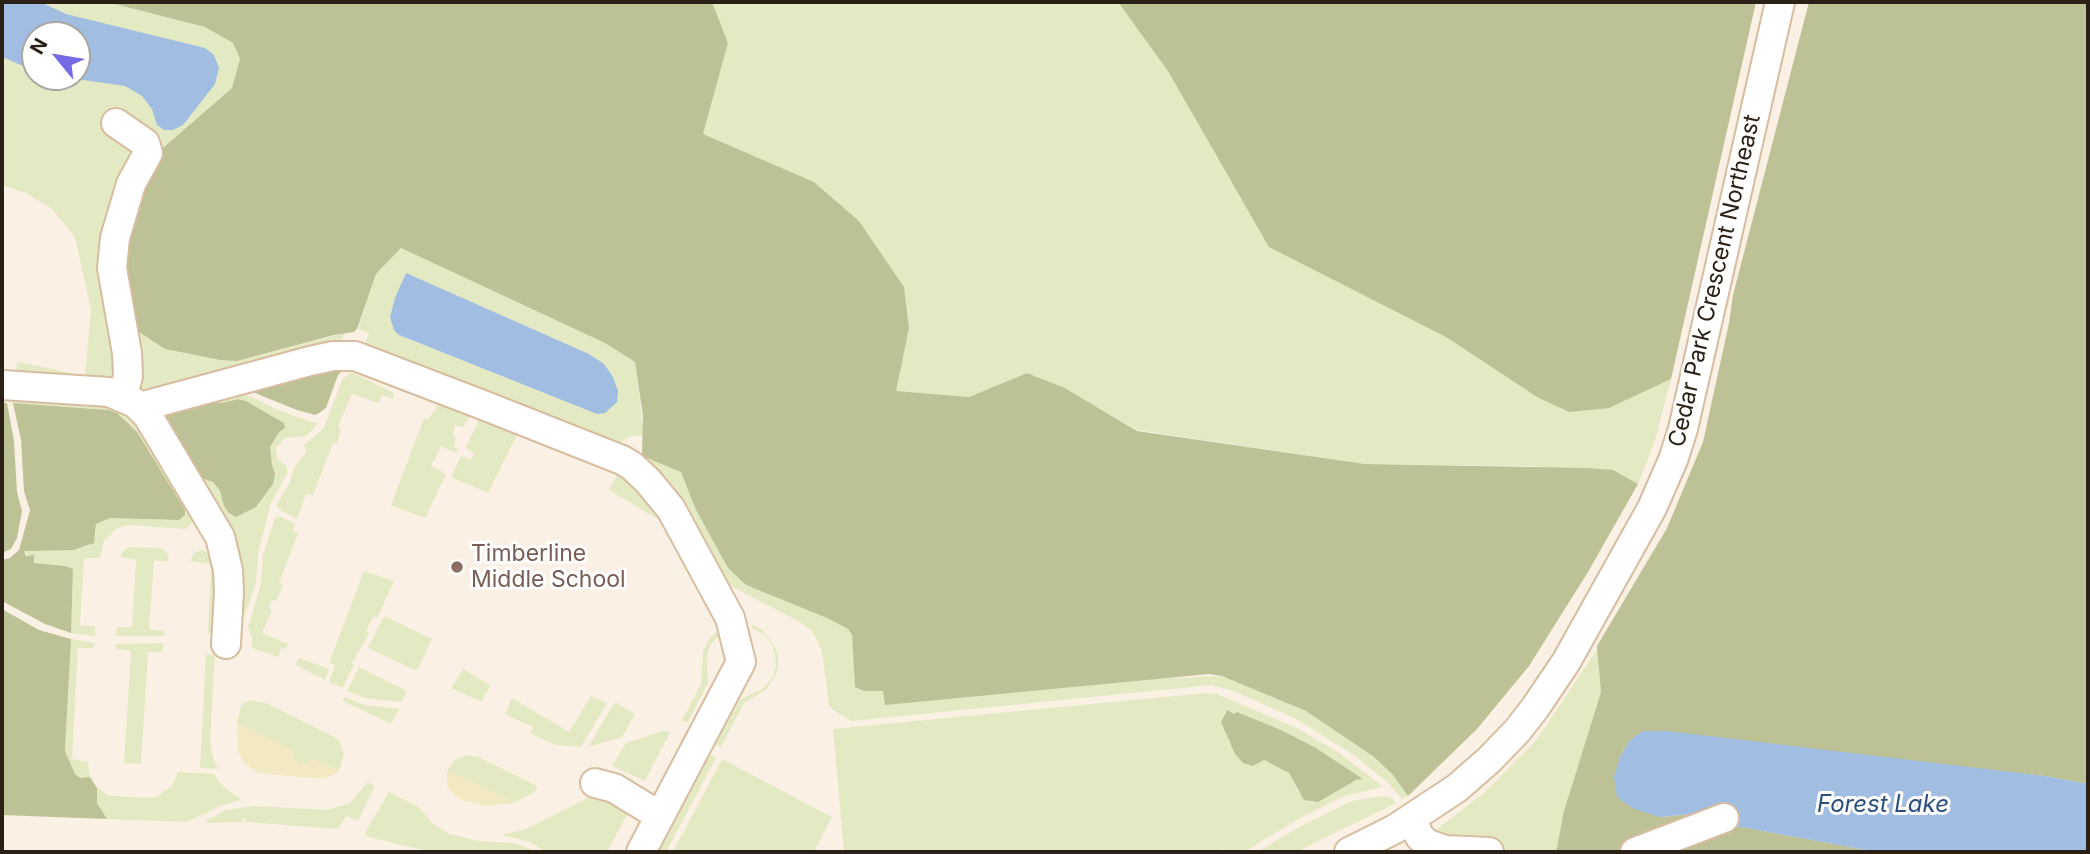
<!DOCTYPE html>
<html>
<head>
<meta charset="utf-8">
<style>
	body { margin:0 }
	#map { position:relative; width:2090px; height:854px; overflow:hidden; background:#fbf0e4; font-family:Inter,sans-serif }
	canvas { display:block }
	.frame { position:absolute; inset:0; border:4px solid #2a2015; pointer-events:none }
	.north { position:absolute; left:21px; top:21px; width:70px; height:70px; box-sizing:border-box; background:#fff; border:2px solid #aaa6a1; border-radius:50%; rotate:300deg; font-size:19px; font-weight:700; line-height:28px; text-align:center; color:#2a2015 }
	.north::after { content:''; display:block; margin:auto; width:24px; height:32px; background:#776ae5; clip-path:polygon(50% 0,100% 100%,50% 72%,0 100%) }
</style>
</head>
<body>
<div id="map">
<canvas width="2090" height="854"></canvas>
<div class="frame"></div>
<div class="north">N</div>
</div>
<script>
const ctx = document.querySelector('canvas').getContext('2d');
ctx.lineJoin = 'round';
function fill(path, color) { ctx.fillStyle = color; ctx.fill(path, 'evenodd'); }
const toPath = rows => new Path2D(rows.map(r => 'M' + r).join(''));
function trace(path, color, width, dash) { ctx.strokeStyle = color; ctx.lineWidth = width; ctx.lineCap = dash ? 'butt' : 'round'; ctx.setLineDash(dash || []); ctx.stroke(path); }
function drawText(font, color, halo, rows, align = 'center') {
  ctx.font = font + ' Inter,sans-serif'; ctx.lineWidth = 6; ctx.setLineDash([]); ctx.textBaseline = 'middle'; ctx.strokeStyle = halo; ctx.fillStyle = color; for (const [text, x, y, turn = 0] of rows) {
    ctx.save(); ctx.translate(x, y); ctx.rotate((+turn || 0) * Math.PI / 180); ctx.textAlign = isNaN(turn) ? turn : align; if (halo) ctx.strokeText(text, 0, 0); ctx.fillText(text, 0, 0); ctx.restore();
  }
}
const green = toPath([
	[2,2,107,2,205,27,233,43,240,59,232,88,163,148,141,125,134,147,113,382,14,375,18,362,85,376,91,309,75,237,52,209,26,193,2,185],
	[35,35,77,35,77,77,35,77],
	[712,2,1118,2,1168,70,1446,337,1537,397,1609,408,1671,379,1655,441,1638,484,1613,471,1528,466,1365,464,1137,430,1065,388,1027,373,969,397,895,391,909,328,904,287,859,221,814,182,703,134,728,43],
	[401,248,605,343,635,362,644,435,631,436,615,445,616,442,605,438,603,441,373,349,373,346,365,343,369,333,358,329,376,274],
	[405,273,589,354,597,414,399,335],
	[136,330,165,349,220,360,237,361,345,333,339,346,177,390,137,393],
	[351,372,394,393,392,399,382,395,379,403,352,394,338,426,341,429,337,443,333,443,313,495,306,494,297,519,278,509,277,504,289,484,295,466,306,453,304,445,324,428,342,380],
	[235,389,280,411,318,424,306,436,285,438,276,448,277,458,287,467,287,474,271,503,258,552,256,583,243,620,237,630,198,477,213,482,220,491,224,506,236,517,256,507,272,465,270,447,272,441,284,423,246,401,238,399,221,403,217,402,212,396],
	[13,394,94,399,127,410,196,518,186,529,127,525,116,529,104,541,100,558,84,558,80,625,95,626,95,636,71,633,73,569,65,566,34,563,23,550,74,550,89,546,96,534,96,524,110,518,171,520,183,518,108,410,13,403],
	[441,401,476,412,469,417,464,427,455,425,453,435,456,439,454,447,458,450,456,453,441,446,431,466,446,474,425,518,391,505,424,418,428,419],
	[482,414,520,429,488,493,451,477,461,456,471,460,474,453,465,448],
	[642,456,681,472,695,508,728,568,746,585,827,618,848,629,852,635,855,686,864,691,1223,676,1306,711,1374,757,1393,775,1408,796,1402,799,1387,782,1355,756,1298,720,1234,691,1211,685,852,721,833,710,829,705,822,651,812,631,798,621,723,582],
	[620,470,671,527,609,490],
	[280,516,295,524,293,531,298,533,279,583,283,585,276,601,272,600,269,608,272,610,262,633,288,644,286,649,282,647,278,657,252,648,252,637,248,627,261,584,263,555,275,518],
	[129,547,161,548,167,552,169,558,168,561,154,561,149,629,164,631,165,636,116,636,117,627,132,627,136,560,121,557,122,552],
	[201,550,214,555,216,634,208,633,211,564,190,561,194,553],
	[364,571,394,581,377,618,374,616,366,631,369,633,352,663,354,664,343,688,329,682,335,666,329,663],
	[384,616,432,639,417,671,368,648],
	[752,624,762,630,775,647,778,657,778,670,767,689,744,703,721,747,709,740,722,732,740,700,765,687,772,678,776,666,775,655,771,643,763,634,752,629],
	[720,629,722,633,711,644,707,654,708,683,688,722,686,722,682,720,701,684,703,651,711,637],
	[71,639,95,643,93,648,78,648,72,759,88,762,90,777,80,778,75,774,65,751],
	[164,643,162,652,148,652,141,764,124,763,131,651,116,649,116,644],
	[1598,648,1601,692,1564,811,1556,852,1522,852,1465,846,1432,833,1485,792,1538,738],
	[206,654,215,655,210,741,212,754,218,769,200,768],
	[299,658,329,669,325,680,296,665],
	[359,667,407,691,402,702,365,698,347,691],
	[463,669,490,685,482,702,451,688],
	[1206,693,1217,694,1299,729,1339,753,1383,787,1344,796,1295,821,1244,852,1226,852,1222,848,1222,852,844,852,833,729],
	[1226,710,1234,714,1238,712,1316,748,1362,779,1299,793,1289,773,1264,760,1253,766,1243,763,1235,754,1221,722],
	[591,696,607,703,581,747,556,745,540,738,530,733,533,727,505,714,512,698,569,732],
	[344,697,365,705,399,709,391,724,343,701],
	[249,700,266,703,338,739,344,753,340,768,338,771,312,759,307,763,300,764,294,759,294,750,237,723,241,706],
	[615,702,635,714,622,737,588,747],
	[663,731,670,732,645,781,612,766,626,743],
	[703,752,716,758,666,852,659,852,696,781,695,771],
	[466,755,478,757,533,784,537,787,536,791,514,803,447,771,455,760],
	[722,759,832,817,814,852,673,852],
	[178,772,214,774,222,785,241,800,223,805,187,822,107,819,97,803,97,788,110,796,155,798,172,786],
	[368,782,375,786,358,821,346,816,338,829,246,822,246,819,243,818,243,822,208,823,205,821,226,810,254,806,328,810,350,803],
	[389,792,420,808,433,824,450,834,478,841,515,843,538,852,431,852,365,836,367,829],
	[594,795,599,795,628,813,607,852,546,852,530,842,502,835,526,829],
	[1383,796,1392,798,1396,803,1296,852,1257,852,1301,826,1352,801]
]);
const forest = toPath([
	[107,2,712,2,728,43,703,134,814,182,859,221,904,287,909,328,896,391,969,397,1027,373,1065,388,1137,431,1365,464,1588,468,1613,470,1638,484,1588,572,1529,666,1477,729,1408,796,1393,775,1374,757,1306,711,1222,676,1209,674,885,705,883,691,864,691,855,687,852,635,848,629,827,618,746,585,728,568,695,508,681,472,642,456,643,416,635,362,605,343,401,248,376,274,357,329,354,332,334,335,237,361,220,360,165,349,136,330,116,269,146,170,163,148,232,88,240,59,233,43,205,27],
	[1118,2,1756,2,1671,379,1609,408,1569,412,1537,397,1446,337,1269,247,1168,71],
	[1809,2,2088,2,2088,784,2045,776,1643,731,1630,740,1620,757,1660,817,1722,811,1730,825,1877,852,1556,852,1564,811,1601,692,1597,646,1667,528,1703,442,1729,323,1733,295],
	[350,364,338,375,326,408,319,413,315,415,297,410,250,391],
	[212,396,217,402,221,403,238,399,246,401,284,423,285,428,279,432,270,447,272,465,275,474,273,484,256,507,236,517,229,513,224,506,220,491,213,482,198,477,163,419,163,412],
	[2,403,7,403,14,441,17,492,22,511,17,538,11,549,2,553],
	[13,403,108,410,117,413,137,432,185,510,185,515,179,520,110,518,96,524,94,543,74,550,24,551,26,556,34,555,34,563,65,566,73,569,71,633,45,624,2,601,2,560,10,558,19,550,30,510,24,491,21,440],
	[2,609,39,630,71,639,65,751,75,774,80,778,90,777,97,788,97,803,107,819,2,815],
	[1227,710,1234,714,1237,712,1281,730,1316,748,1363,779,1356,780,1318,802,1304,800,1289,773,1264,760,1253,766,1243,763,1235,754,1221,722]
]);
const sand = toPath([
	[237,723,294,750,294,759,300,764,307,763,312,759,338,771,333,775,322,779,259,773,243,762,238,751],
	[447,771,471,781,514,803,485,806,459,799,447,787]
]);
const water = toPath([
	[2,2,40,2,66,14,205,48,214,55,219,68,215,84,183,125,173,130,164,130,157,125,152,109,142,96,125,86,62,77,77,77,77,35,35,35,35,71,2,57],
	[406,273,589,354,604,364,613,377,618,391,617,402,605,413,597,414,399,335,394,330,390,317,395,298],
	[1643,731,1667,731,2045,776,2088,784,2088,852,1877,852,1730,825,1722,811,1660,817,1634,809,1617,797,1614,777,1620,757,1630,740]
]);
const minor = toPath([
	[116,123,145,143,148,153,131,184,115,238,112,268,127,353,128,376,123,396],
	[2,385,109,392,135,403,148,416,220,537,228,570,229,592,226,644],
	[140,407,310,361,333,356,355,356,483,405,622,460,632,466,648,481,671,509,730,618,741,662,641,852],
	[595,783,614,788,660,816],
	[1411,819,1420,837,1428,844,1445,850,1489,852],
	[1349,852,1395,829,1457,788,1489,760,1517,731,1535,708,1566,662,1652,508,1673,460,1683,429,1780,2],
	[1635,852,1724,818]
]);
const markers = [
	[457,567,7,"#8d6e63"]
];
const streetNames = [
	["Cedar Park Crescent Northeast",1715,281,-77]
];
const educationNames = [
	["Timberline",471,554],
	["Middle School",471,580]
];
const waterNames = [
	["Forest Lake",1883,805]
];
fill(green, '#e3e9c2');
fill(forest, '#bcc296');
fill(sand, '#f2e9c3');
fill(water, '#a1bde1');
trace(minor, '#d7bda0', 32);
trace(minor, '#fff', 28);
for (const [x, y, r, color] of markers) { const dot = new Path2D(); dot.arc(x, y, r, 0, 2 * Math.PI); ctx.fillStyle = color; ctx.fill(dot); trace(dot, '#fff', 2.5); }
drawText('23px', '#2a2015', '#fff', streetNames);
drawText('23px', '#785e54', '#fff', educationNames, 'left');
drawText('italic 24px', '#2a4f7e', '#fff', waterNames);
</script>
</body>
</html>
